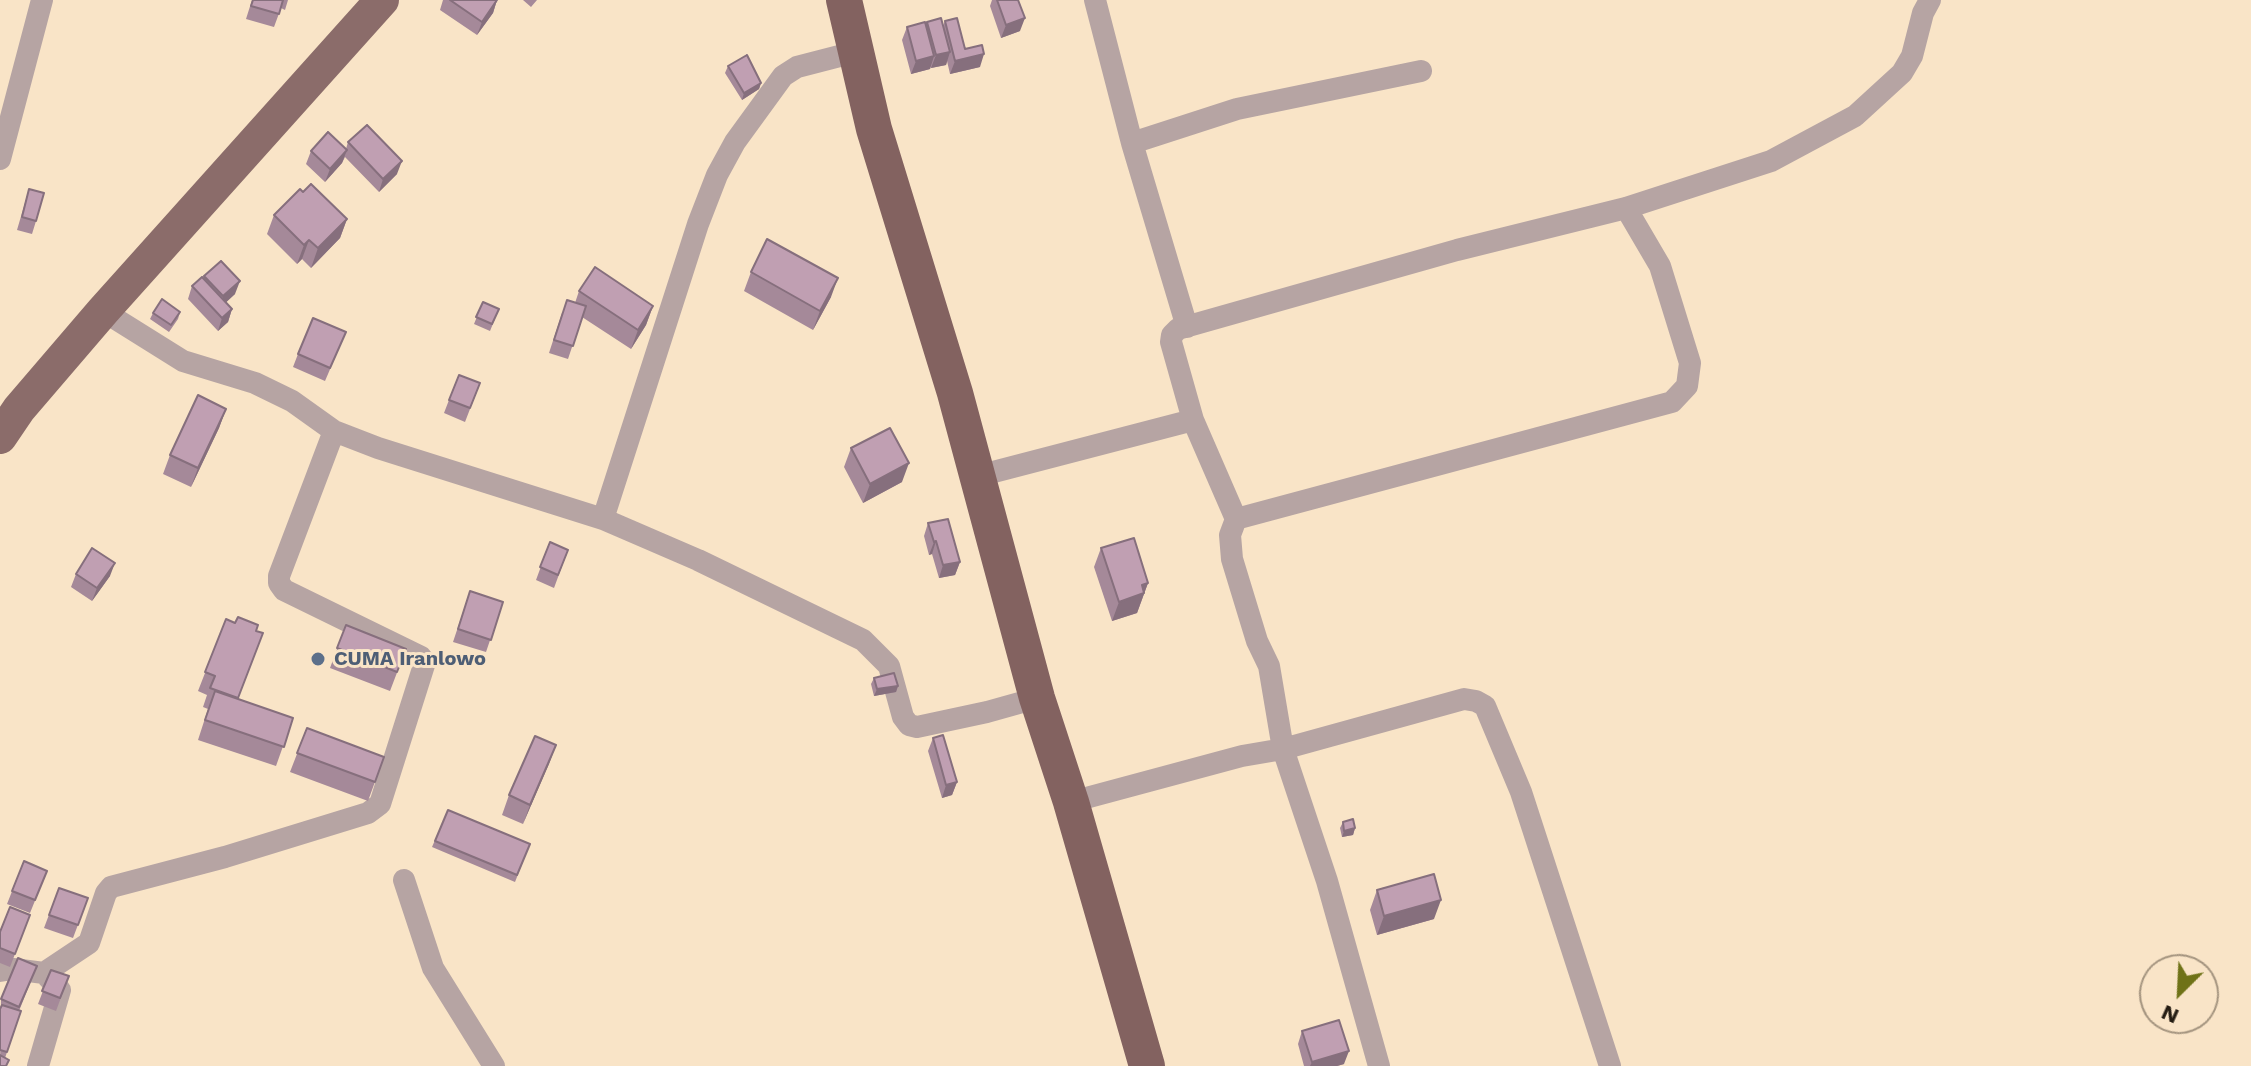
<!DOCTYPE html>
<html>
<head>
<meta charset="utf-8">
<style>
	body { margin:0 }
	#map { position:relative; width:2251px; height:1066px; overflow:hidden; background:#f9e4c7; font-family:"Work Sans",sans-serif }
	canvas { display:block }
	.north { position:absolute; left:2139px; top:954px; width:80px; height:80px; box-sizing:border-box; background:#f9e4c7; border:2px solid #a4947f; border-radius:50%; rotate:204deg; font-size:22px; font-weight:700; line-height:32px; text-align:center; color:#241c12 }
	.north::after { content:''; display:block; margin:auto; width:28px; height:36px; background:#6f7217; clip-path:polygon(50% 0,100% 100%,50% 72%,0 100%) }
</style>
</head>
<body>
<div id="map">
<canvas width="2251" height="1066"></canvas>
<div class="north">N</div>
</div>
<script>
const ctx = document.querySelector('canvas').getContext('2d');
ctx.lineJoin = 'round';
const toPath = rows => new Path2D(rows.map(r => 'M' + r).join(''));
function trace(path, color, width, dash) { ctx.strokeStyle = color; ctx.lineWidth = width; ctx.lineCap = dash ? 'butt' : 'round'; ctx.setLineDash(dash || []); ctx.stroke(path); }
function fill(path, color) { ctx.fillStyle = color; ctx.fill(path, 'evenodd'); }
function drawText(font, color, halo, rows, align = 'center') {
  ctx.font = font + ' "Work Sans",sans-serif'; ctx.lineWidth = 6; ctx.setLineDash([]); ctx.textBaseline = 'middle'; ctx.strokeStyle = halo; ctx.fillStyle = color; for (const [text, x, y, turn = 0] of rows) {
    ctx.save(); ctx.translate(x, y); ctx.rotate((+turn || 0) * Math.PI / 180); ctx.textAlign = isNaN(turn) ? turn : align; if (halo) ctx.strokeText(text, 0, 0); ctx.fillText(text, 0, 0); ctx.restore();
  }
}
const minor = toPath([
	[1095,0,1132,143,1187,327],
	[1132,143,1237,109,1421,71],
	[0,159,42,0],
	[103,311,183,361,255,383,292,401,334,431,378,448,603,519,698,560,863,640,889,666,903,717,909,725,917,727,987,712,1037,698],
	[1193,420,1236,519,1230,535,1232,559,1257,641,1269,666,1283,749,1327,881,1379,1066],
	[978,476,1193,420,1171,342,1172,335,1178,329,1457,250,1626,208,1771,161,1855,116,1902,73,1912,56,1923,13,1930,0],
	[603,519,698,224,717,175,735,142,783,76,797,67,855,52],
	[1236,519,1672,402,1687,386,1690,363,1660,266,1626,208],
	[1071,802,1242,756,1283,749,1464,699,1476,701,1485,706,1521,792,1610,1066],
	[404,880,433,968,494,1066],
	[0,971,13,969,44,973,60,990,38,1066],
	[44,973,89,943,106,893,111,887,225,857,368,813,380,804,425,662,421,657,284,590,279,583,279,576,334,431]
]);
const primary = toPath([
	[0,437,19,409,103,311,382,0]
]);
const trunk = toPath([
	[844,0,874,129,955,393,1037,698,1071,802,1147,1066]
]);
const wall = toPath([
	[252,0,288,0,285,10,281,8,274,27,246,19],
	[443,0,497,0,493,13,477,35,440,10],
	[523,0,537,0,531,7],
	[992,0,1018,0,1020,31,1001,38,990,6],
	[945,21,965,49,980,67,950,74,947,61,946,65,931,68,931,66,930,69,911,74,902,40,907,27,926,24,927,22,943,26],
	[728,66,761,83,759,89,742,100,725,73],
	[348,142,397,174,379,192,345,157,342,163,325,182,306,164,311,151,346,149],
	[29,189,36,221,32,234,17,230],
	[303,192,347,219,340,238,311,268,302,259,297,264,267,234,274,215],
	[751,272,831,297,813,330,744,291],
	[204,276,235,294,226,302,232,309,228,322,218,331,188,299,192,286,204,278],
	[579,291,653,306,646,325,631,349,582,317,568,359,549,353,562,313,575,303],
	[483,302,499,309,490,331,474,324],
	[180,312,178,319,169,332,150,319,153,313],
	[346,332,325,381,293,367,298,354],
	[480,383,465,422,444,413,449,400],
	[226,409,219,428,191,487,163,474,170,455],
	[851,448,902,482,863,503,844,467],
	[928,523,960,562,955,575,939,578,932,554,929,555,924,536],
	[550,542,568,550,554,588,536,580],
	[1101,548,1148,583,1137,613,1112,621,1094,567],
	[76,574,110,576,92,601,71,587],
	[470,591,503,602,486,652,453,642],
	[226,619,235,623,258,625,238,699,293,718,276,766,198,740,208,709,203,707,207,695,198,691],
	[346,625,406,649,390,691,330,668],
	[874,678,898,686,896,692,874,696,871,684],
	[307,728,384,757,368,801,290,772],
	[933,738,957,782,952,795,942,798,928,751],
	[556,745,523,824,502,815,509,795],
	[448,810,530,844,515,882,432,847],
	[1343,822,1355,828,1353,835,1342,837,1340,828],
	[24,861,47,871,30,913,7,904],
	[59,888,88,898,73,938,44,928],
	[1377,890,1434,919,1377,935,1370,910],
	[30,915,10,967,0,963,0,932],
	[37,966,19,1011,21,1011,5,1058,0,1066,1,999],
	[51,970,69,976,56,1011,38,1004],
	[1302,1031,1344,1064,1337,1066,1304,1066,1298,1044]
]);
const shadedWall = toPath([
	[497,0,493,13,477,35,482,22],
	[1025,18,1020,31,1001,38,1006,25],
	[950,52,946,65,931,68,936,55],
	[984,54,980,67,950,74,955,61],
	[934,56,930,69,911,74,916,61],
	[761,83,759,89,742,100,744,93],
	[347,150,342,163,325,182,330,169],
	[402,161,397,174,379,192,383,179],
	[347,219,340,238,311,268,318,248],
	[309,240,302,259,297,264,304,245],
	[838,278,831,297,813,330,820,311],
	[240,281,235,294,219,309,223,296],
	[653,306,646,325,631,349,638,330],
	[232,309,228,322,218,331,222,318],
	[226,409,219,428,191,487,198,468],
	[909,463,902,482,863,503,870,484],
	[936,541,932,554,929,555,934,542],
	[960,562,955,575,939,578,943,565],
	[115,563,110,576,92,601,97,588],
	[1148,583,1137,613,1112,621,1119,602,1142,585],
	[898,686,896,692,874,696,877,689],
	[556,745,549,764,523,824,530,805],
	[957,782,952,795,942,798,946,785],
	[1355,828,1353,835,1342,837,1344,831],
	[1441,900,1434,919,1377,935,1384,916],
	[1349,1051,1344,1064,1337,1066,1310,1066,1312,1062]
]);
const building = toPath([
	[253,0,283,0,279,14,251,6,253,0],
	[450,0,497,0,482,22,450,0],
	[997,0,1018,0,1025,18,1006,25,997,0],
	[941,18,950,52,936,55,927,22,941,18],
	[957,18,965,49,982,45,984,54,955,61,945,21,957,18],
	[925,22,934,56,916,61,907,27,925,22],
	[747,55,761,83,744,93,728,66,747,55],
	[367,125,402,161,383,179,348,142,367,125],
	[328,132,347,150,330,169,311,151,328,132],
	[311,184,347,219,318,248,309,240,304,245,274,215,300,189,303,192,311,184],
	[29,189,44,193,36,221,22,217,29,189],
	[767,239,838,278,820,311,751,272,767,239],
	[221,261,240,281,223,296,204,276,221,261],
	[595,267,653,306,638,330,579,291,595,267],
	[202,277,232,309,222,318,192,286,202,277],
	[162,299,180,312,171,325,153,313,162,299],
	[567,300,586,306,573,346,554,340,567,300],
	[483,302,499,309,492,324,476,317,483,302],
	[313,318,346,332,330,368,298,354,313,318],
	[459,375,480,383,470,408,449,400,459,375],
	[198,395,226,409,198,468,170,455,198,395],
	[890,428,909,463,870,484,851,448,890,428],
	[948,519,960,562,943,565,936,541,934,542,928,523,948,519],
	[1134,538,1148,583,1142,585,1144,593,1119,602,1101,548,1134,538],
	[550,542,568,550,558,575,540,567,550,542],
	[92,548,115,563,97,588,76,574,92,548],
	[470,591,503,602,491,640,458,629,470,591],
	[238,617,258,625,256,631,263,633,238,698,210,688,215,676,205,672,226,619,235,623,238,617],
	[346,625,406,649,397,672,337,648,346,625],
	[894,673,898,686,877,689,874,678,894,673],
	[215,691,293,718,284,747,205,720,215,691],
	[307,728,384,757,375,782,297,753,307,728],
	[943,735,957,782,946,785,933,738,943,735],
	[535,736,556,745,530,805,509,795,535,736],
	[448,810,530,844,517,875,435,841,448,810],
	[1353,819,1355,828,1344,831,1343,822,1353,819],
	[24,861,47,871,35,900,12,891,24,861],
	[1434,874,1441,900,1384,916,1377,890,1434,874],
	[59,888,88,898,78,925,49,915,59,888],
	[10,907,30,915,15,954,0,948,0,932,10,907],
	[18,958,37,966,19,1007,1,999,18,958],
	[51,970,69,976,60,998,42,991,51,970],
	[2,1005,21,1011,7,1052,0,1050,0,1009,2,1005],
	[1339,1020,1349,1051,1312,1062,1302,1031,1339,1020],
	[0,1055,9,1060,6,1066,0,1066,0,1055]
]);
const markers = [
	[318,659,8,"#5c6f8a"]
];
const serviceNames = [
	["CUMA Iranlowo",334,659]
];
trace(minor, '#b6a4a3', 22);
trace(primary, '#8b6c6a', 34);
trace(trunk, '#836260', 36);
fill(wall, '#a58999');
fill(shadedWall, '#866f7d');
fill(building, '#c09fb2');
trace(building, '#866f7d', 2);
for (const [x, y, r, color] of markers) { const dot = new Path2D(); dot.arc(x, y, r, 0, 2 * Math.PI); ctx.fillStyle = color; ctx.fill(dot); trace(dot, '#f9e4c7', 3); }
drawText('bold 20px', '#4e5e75', '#f9e4c7', serviceNames, 'left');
</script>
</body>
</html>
